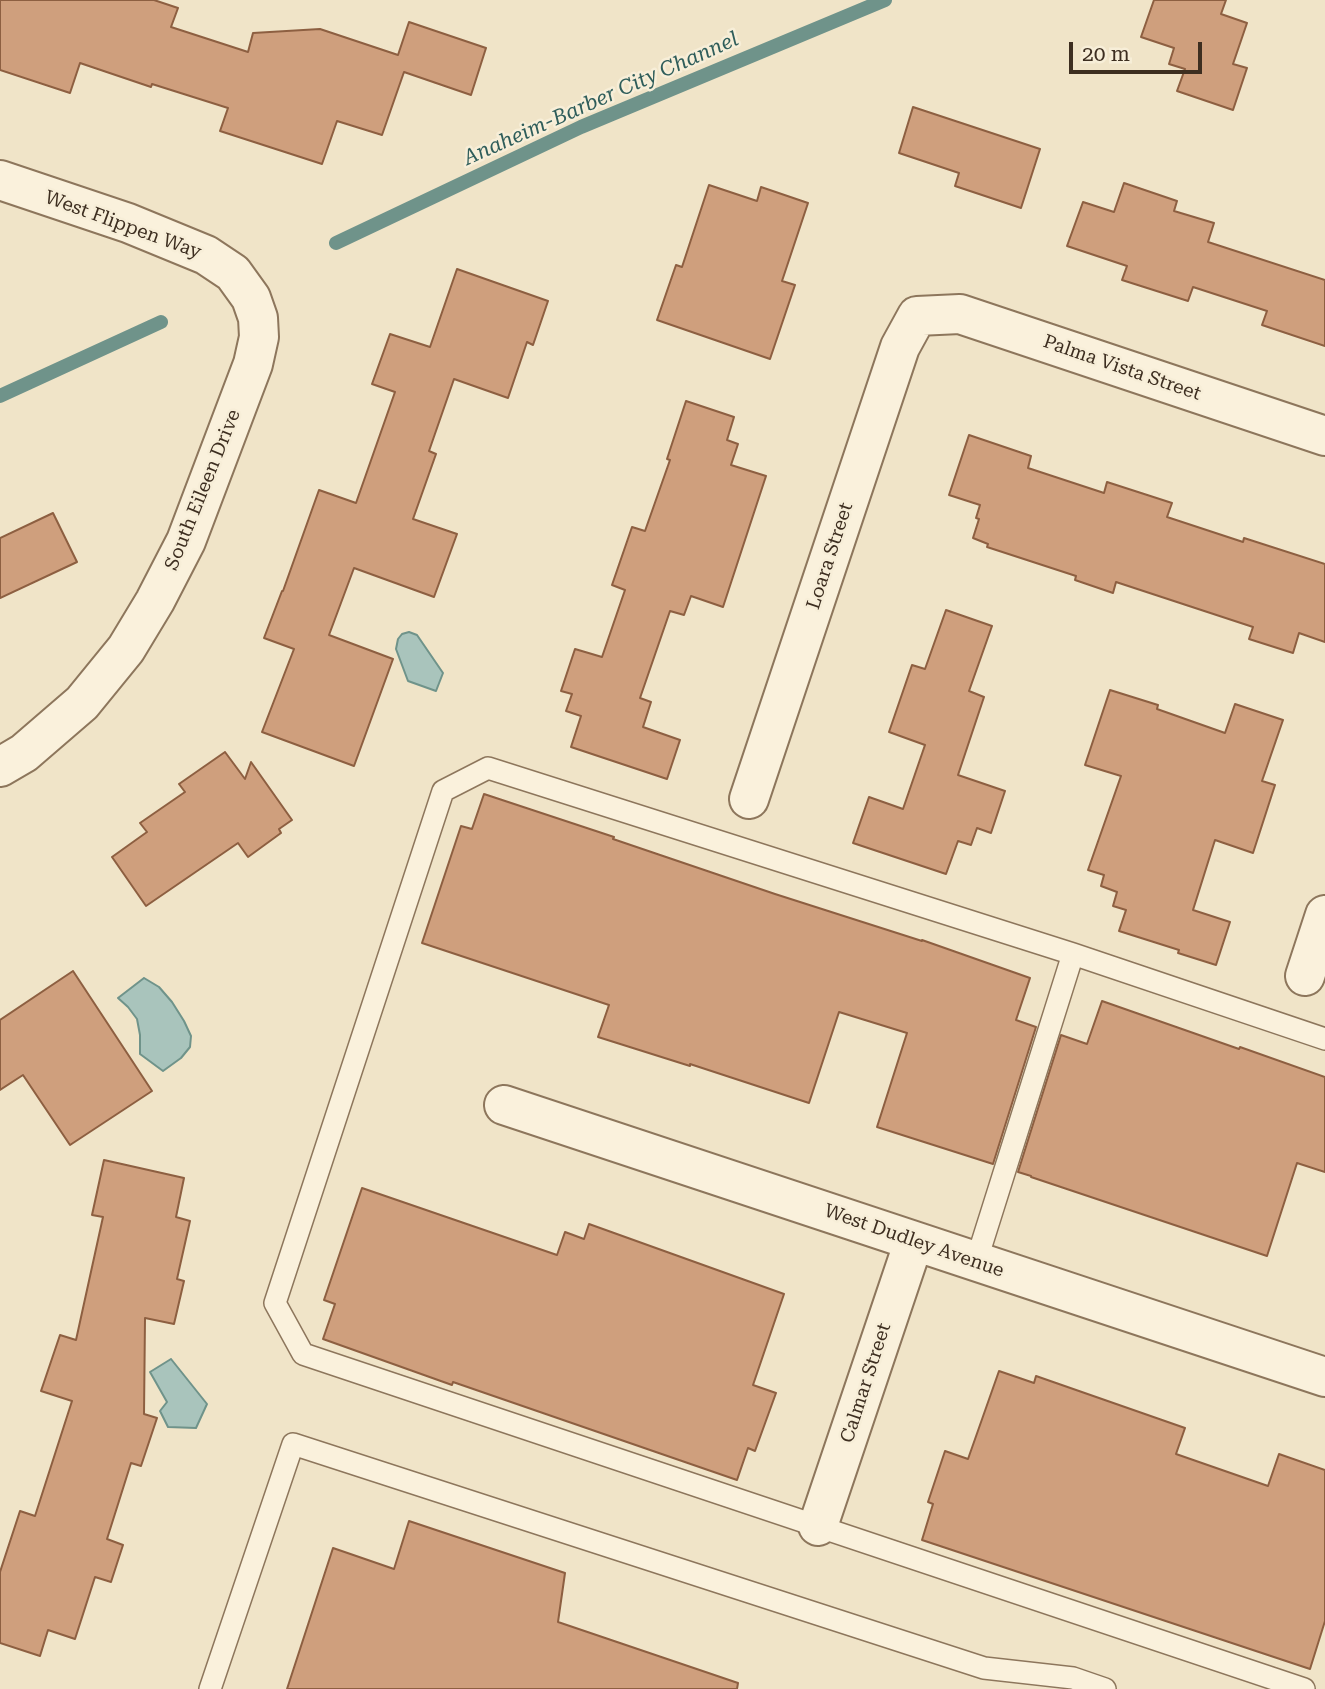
<!DOCTYPE html>
<html>
<head>
<meta charset="utf-8">
<style>
	body { margin:0 }
	#map { position:relative; width:1325px; height:1689px; overflow:hidden; background:#f0e4c8; font-family:"Roboto Serif",serif }
	canvas { display:block }
	.scale { position:absolute; left:1069px; top:42px; width:133px; height:32px; box-sizing:border-box; border:4px solid #3d2e20; border-top:0; padding-left:9px; font-size:21px; line-height:24px; white-space:nowrap; color:#3d2e20; -webkit-text-stroke:5px #f7eed8; paint-order:stroke }
</style>
</head>
<body>
<div id="map">
<canvas width="1325" height="1689"></canvas>
<div class="scale">20 m</div>
</div>
<script>
const ctx = document.querySelector('canvas').getContext('2d');
ctx.lineJoin = 'round';
function fill(path, color) { ctx.fillStyle = color; ctx.fill(path, 'evenodd'); }
const toPath = rows => new Path2D(rows.map(r => 'M' + r).join(''));
function trace(path, color, width, dash) { ctx.strokeStyle = color; ctx.lineWidth = width; ctx.lineCap = dash ? 'butt' : 'round'; ctx.setLineDash(dash || []); ctx.stroke(path); }
function drawText(font, color, halo, rows, align = 'center') {
  ctx.font = font + ' "Roboto Serif",serif'; ctx.lineWidth = 5; ctx.setLineDash([]); ctx.textBaseline = 'middle'; ctx.strokeStyle = halo; ctx.fillStyle = color; for (const [text, x, y, turn = 0] of rows) {
    ctx.save(); ctx.translate(x, y); ctx.rotate((+turn || 0) * Math.PI / 180); ctx.textAlign = isNaN(turn) ? turn : align; if (halo) ctx.strokeText(text, 0, 0); ctx.fillText(text, 0, 0); ctx.restore();
  }
}
const water = toPath([
	[409,632,417,635,443,673,436,691,408,681,396,649,398,639,402,634,409,632],
	[144,978,159,987,172,1002,184,1021,191,1036,190,1047,181,1058,163,1071,140,1054,140,1035,137,1019,128,1007,118,998,144,978],
	[171,1359,207,1404,196,1428,168,1427,160,1411,167,1402,150,1372,171,1359]
]);
const stream = toPath([
	[336,243,581,127,885,0],
	[0,396,161,322]
]);
const building = toPath([
	[0,0,154,0,178,8,171,27,248,52,253,33,320,29,398,55,409,22,486,48,471,95,404,72,382,135,337,121,322,164,220,131,228,108,152,84,151,87,80,63,70,93,0,70,0,0],
	[1154,0,1226,0,1221,14,1247,23,1233,64,1247,68,1233,110,1177,91,1185,69,1169,64,1174,48,1141,37,1154,0],
	[913,107,1040,149,1021,208,955,186,959,173,899,153,913,107],
	[1124,183,1177,201,1174,211,1214,223,1208,242,1325,280,1325,346,1262,325,1267,311,1193,287,1188,301,1122,280,1127,266,1067,246,1083,202,1114,212,1124,183],
	[709,185,757,201,761,187,808,203,782,281,795,285,770,359,657,320,676,265,682,267,709,185],
	[457,269,548,301,533,345,527,342,508,398,454,379,429,451,436,454,413,519,457,534,434,597,354,568,329,635,393,659,354,766,262,732,294,649,264,638,282,591,283,591,319,490,356,503,395,392,372,384,390,334,430,347,457,269],
	[686,401,734,417,727,440,738,444,731,465,766,476,723,607,691,596,684,615,670,611,640,698,651,702,643,727,680,740,667,779,571,747,581,716,566,711,572,694,561,691,575,649,602,657,625,590,612,585,632,527,645,531,670,460,667,459,686,401],
	[969,435,1031,456,1028,468,1104,493,1107,482,1172,503,1167,517,1243,542,1244,538,1325,564,1325,642,1299,633,1293,653,1249,639,1253,627,1116,582,1113,593,1075,580,1076,576,987,547,988,544,973,538,979,519,976,518,980,505,949,495,969,435],
	[53,513,77,562,0,598,0,538,53,513],
	[946,610,992,626,969,691,984,697,958,775,1005,791,991,833,977,828,971,845,958,841,946,874,853,843,869,797,903,809,925,745,889,732,912,665,925,669,946,610],
	[1110,690,1158,705,1157,709,1225,733,1235,704,1283,720,1262,781,1275,785,1253,853,1215,840,1193,910,1230,922,1216,965,1178,953,1179,950,1119,931,1126,910,1113,906,1117,892,1101,886,1104,875,1088,870,1121,776,1085,765,1110,690],
	[225,752,245,779,251,762,292,820,279,829,281,833,248,857,238,843,146,906,112,857,147,832,140,823,185,792,179,784,225,752],
	[484,794,614,837,613,839,775,894,922,941,922,940,1030,978,1016,1020,1036,1027,993,1164,877,1127,907,1033,839,1012,809,1103,690,1064,690,1066,598,1037,609,1005,422,943,461,826,472,829,484,794],
	[73,971,152,1091,70,1145,23,1075,0,1090,0,1020,73,971],
	[1102,1001,1239,1049,1240,1047,1325,1077,1325,1172,1297,1163,1267,1256,1031,1177,1031,1176,1018,1172,1061,1035,1087,1044,1102,1001],
	[104,1160,184,1178,176,1217,190,1221,177,1279,184,1281,174,1324,145,1318,144,1414,157,1418,141,1466,131,1463,107,1539,123,1545,111,1582,95,1577,75,1639,48,1630,40,1656,0,1643,0,1572,20,1511,35,1516,72,1401,41,1391,60,1335,76,1340,103,1217,92,1215,104,1160],
	[362,1188,557,1255,565,1232,584,1239,589,1224,784,1294,753,1385,776,1393,755,1451,748,1448,737,1480,453,1382,452,1385,323,1339,335,1304,324,1300,362,1188],
	[999,1371,1034,1383,1036,1376,1185,1428,1176,1454,1268,1486,1279,1454,1325,1470,1325,1621,1310,1669,922,1540,933,1504,928,1502,945,1451,968,1459,999,1371],
	[409,1521,565,1573,558,1622,738,1683,737,1689,287,1689,333,1548,394,1569,409,1521]
]);
const lane = toPath([
	[976,1262,1073,954],
	[210,1689,293,1444,984,1668,1073,1678,1105,1689],
	[1304,1689,303,1354,275,1303,443,791,488,768,1073,954,1325,1039]
]);
const street = toPath([
	[0,180,128,223,206,255,233,273,251,298,258,318,259,337,253,364,186,541,155,601,126,649,82,703,24,753,0,767],
	[749,799,900,347,917,316,960,314,1325,436],
	[1305,976,1325,915],
	[504,1105,1325,1377],
	[818,1526,914,1241]
]);
const streetNames = [
	["West Flippen Way",123,225,20],
	["Palma Vista Street",1122,368,19],
	["South Eileen Drive",203,490,-68],
	["Loara Street",830,556,-72],
	["West Dudley Avenue",914,1241,19],
	["Calmar Street",866,1383,-72]
];
const waterNames = [
	["Anaheim-Barber City Channel",601,99,-24]
];
fill(water, '#a9c4bc');
trace(water, '#6f938a', 2);
trace(stream, '#6f938a', 14);
fill(building, '#cf9f7d');
trace(building, '#8d5f41', 2);
trace(lane, '#8d765c', 24);
trace(street, '#8d765c', 42);
trace(lane, '#faf1dc', 21);
trace(street, '#faf1dc', 38);
drawText('19px', '#3d2e20', '#f7eed8', streetNames);
drawText('italic 21px', '#2f5d5a', '#f7eed8', waterNames);
</script>
</body>
</html>
